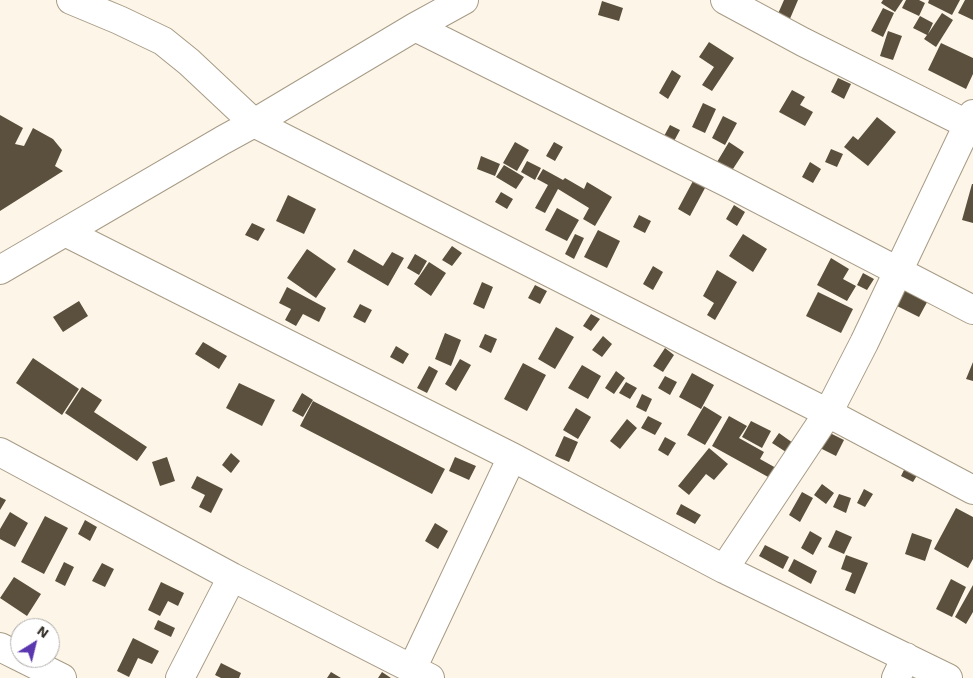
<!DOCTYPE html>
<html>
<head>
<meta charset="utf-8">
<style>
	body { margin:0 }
	#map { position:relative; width:973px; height:678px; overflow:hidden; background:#fdf6e8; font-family:"Work Sans",sans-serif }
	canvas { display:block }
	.north { position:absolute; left:10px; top:618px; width:50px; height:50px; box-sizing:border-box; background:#fff; border:1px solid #afadaa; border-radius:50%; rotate:36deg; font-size:14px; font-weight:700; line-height:20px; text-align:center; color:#38332b }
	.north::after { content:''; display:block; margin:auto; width:18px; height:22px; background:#5b37af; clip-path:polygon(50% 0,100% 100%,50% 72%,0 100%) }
</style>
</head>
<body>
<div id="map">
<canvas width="973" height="678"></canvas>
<div class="north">N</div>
</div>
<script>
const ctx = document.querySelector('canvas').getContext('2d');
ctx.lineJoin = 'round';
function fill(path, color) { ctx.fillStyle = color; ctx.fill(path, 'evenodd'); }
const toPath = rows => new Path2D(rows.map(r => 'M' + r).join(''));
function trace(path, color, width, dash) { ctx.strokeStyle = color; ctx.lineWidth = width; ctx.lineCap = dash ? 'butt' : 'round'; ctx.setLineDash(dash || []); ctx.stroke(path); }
const building = toPath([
	[784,0,798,0,789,21,777,16],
	[883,0,903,0,895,12,881,3],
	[906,0,919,0,925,3,919,16,902,8],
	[929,0,960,0,952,15,928,3],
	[965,0,973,0,973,20,958,13],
	[602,1,623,8,619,21,598,15],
	[883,8,894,13,883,37,871,31],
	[942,13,953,20,936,47,924,39,927,35,913,28,920,16,933,23,928,34],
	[888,31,902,36,893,60,880,56],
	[709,42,734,58,712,91,702,85,714,67,699,57],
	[941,43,973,58,973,74,966,89,928,70],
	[672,70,681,76,668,99,659,93],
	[838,78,851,84,844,99,831,92],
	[792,90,805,97,800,105,813,112,805,126,779,112],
	[703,103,716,109,705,133,692,127],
	[0,115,23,128,15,144,24,146,33,128,53,139,62,150,55,166,63,171,0,211],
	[723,116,737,123,725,145,712,138],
	[877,117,896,132,868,166,844,147,853,136,858,140],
	[670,125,680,130,673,143,663,138],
	[515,142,529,150,517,171,503,163],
	[554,142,563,147,555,161,546,156],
	[729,142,744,152,731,172,717,162],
	[831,149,843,154,837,167,825,162],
	[481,156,500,164,495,176,477,169],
	[527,161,541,168,535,180,521,172],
	[810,162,821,169,813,183,802,177],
	[504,165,524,177,516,189,496,177],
	[543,169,563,180,565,178,584,189,587,182,612,197,595,226,583,219,589,208,558,189,545,213,535,208,548,185,537,179],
	[693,181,705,188,690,216,678,209],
	[972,184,973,184,973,223,962,220],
	[501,192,513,199,507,209,495,202],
	[288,195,316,209,304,234,276,221],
	[734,205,745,212,737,226,726,219],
	[557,208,579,220,567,241,545,230],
	[639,215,651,221,645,233,633,227],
	[252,223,265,229,258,241,245,235],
	[598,230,620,241,607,268,584,257],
	[575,234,584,238,574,259,565,254],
	[743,234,767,249,753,272,729,256],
	[452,246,462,253,452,266,442,260],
	[307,249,336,269,316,298,287,278],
	[354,249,383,266,392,252,404,258,388,286,347,262],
	[415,254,427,261,419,275,407,268],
	[831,258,849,269,843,279,856,286,847,301,817,285],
	[429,262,446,273,431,296,414,284],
	[653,266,663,272,653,290,643,284],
	[717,270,737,282,715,320,707,315,714,303,703,296],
	[863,273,874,279,867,290,857,285],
	[908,280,932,293,919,317,895,305],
	[482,282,493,287,484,309,473,304],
	[535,285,547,291,540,304,528,298],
	[287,287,326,308,319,322,303,314,296,326,285,320,291,309,279,303],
	[818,292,853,309,841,333,806,316],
	[79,301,88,316,63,332,53,317],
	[360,304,372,310,365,323,353,317],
	[591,314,600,319,591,331,583,326],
	[556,327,574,337,555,369,538,359],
	[445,333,461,340,451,366,435,359],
	[485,334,497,339,491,353,479,347],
	[603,336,612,344,602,357,592,350],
	[203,342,227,356,219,369,195,354],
	[396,346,409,354,403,364,390,357],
	[665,348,674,355,663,372,653,366],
	[33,358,79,389,62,415,16,383],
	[460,359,471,365,456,391,445,384],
	[973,362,973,381,966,379],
	[523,363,546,375,527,411,504,399],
	[582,365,601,376,588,399,568,388],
	[429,366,438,371,427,393,417,388],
	[616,371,625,378,614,394,605,388],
	[692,373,714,385,701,409,679,397],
	[665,376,677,382,670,395,658,388],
	[626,382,637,388,630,399,619,393],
	[239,383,275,400,262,426,226,408],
	[82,387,102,400,94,412,147,447,137,461,65,413],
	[302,393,313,400,303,417,292,411],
	[642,394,652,399,646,412,636,407],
	[313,401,445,469,432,494,300,426],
	[704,406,722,417,705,445,687,435],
	[576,408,591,417,578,439,563,430],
	[648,416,662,423,655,435,641,428],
	[729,416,747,426,739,438,764,452,760,459,785,473,779,483,712,446],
	[627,419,637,428,620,449,610,441],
	[751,421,771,431,762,448,742,437],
	[828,432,844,440,836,456,820,448],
	[779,433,793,443,786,452,772,443],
	[564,436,578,442,569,462,555,456],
	[665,437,676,443,668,456,658,450],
	[709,448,728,464,714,480,706,474,689,495,678,486],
	[231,453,240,461,231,473,222,465],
	[167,457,175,481,160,486,152,462],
	[455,457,476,466,469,480,449,471],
	[908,462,921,469,913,482,901,476],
	[197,476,223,489,211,513,199,507,205,495,191,488],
	[822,484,834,493,826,504,814,495],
	[864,489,873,494,865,507,857,503],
	[802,492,813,498,800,522,789,515],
	[839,494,851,498,846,513,833,507],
	[0,497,6,500,0,510],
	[681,504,701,515,695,524,676,514],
	[956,508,973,517,973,559,968,568,934,549],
	[10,512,28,523,15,547,0,539,0,529],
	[45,516,68,528,44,574,21,562],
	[85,520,97,527,90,541,78,534],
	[435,523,448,531,438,549,425,541],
	[836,530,852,537,844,554,828,547],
	[810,531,822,538,813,555,801,548],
	[912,533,932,540,925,561,905,554],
	[765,545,789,557,783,569,759,556],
	[846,555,868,563,855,594,845,590,852,573,841,569],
	[794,559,817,571,811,584,788,571],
	[64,562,74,567,65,586,55,581],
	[102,563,114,569,105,587,92,581],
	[14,577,41,594,27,616,0,598],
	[951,579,966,587,952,617,936,609],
	[161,582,184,593,178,606,168,601,160,616,148,610],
	[973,585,973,612,966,624,955,617],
	[158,620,175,628,171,637,154,629],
	[133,638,159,651,152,664,138,658,129,677,117,671],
	[221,663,241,673,239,678,221,678,215,675],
	[331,672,341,678,327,678],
	[382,672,391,678,378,678]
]);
const minor = toPath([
	[71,0,119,20,163,41,189,62,254,123,828,413,973,490],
	[725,0,803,42,973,127],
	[415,27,730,184,973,310],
	[65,232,512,457,724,569,948,678],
	[0,270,223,140,254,123,415,27,464,0],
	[0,452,232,577,430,678],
	[724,569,828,413,864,343,973,114],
	[0,647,20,657],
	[22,658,62,678],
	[412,669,512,457],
	[180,678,232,577],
	[896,678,906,657]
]);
fill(building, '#5b503d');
trace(minor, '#a79b86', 30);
trace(minor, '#fff', 28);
</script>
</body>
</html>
